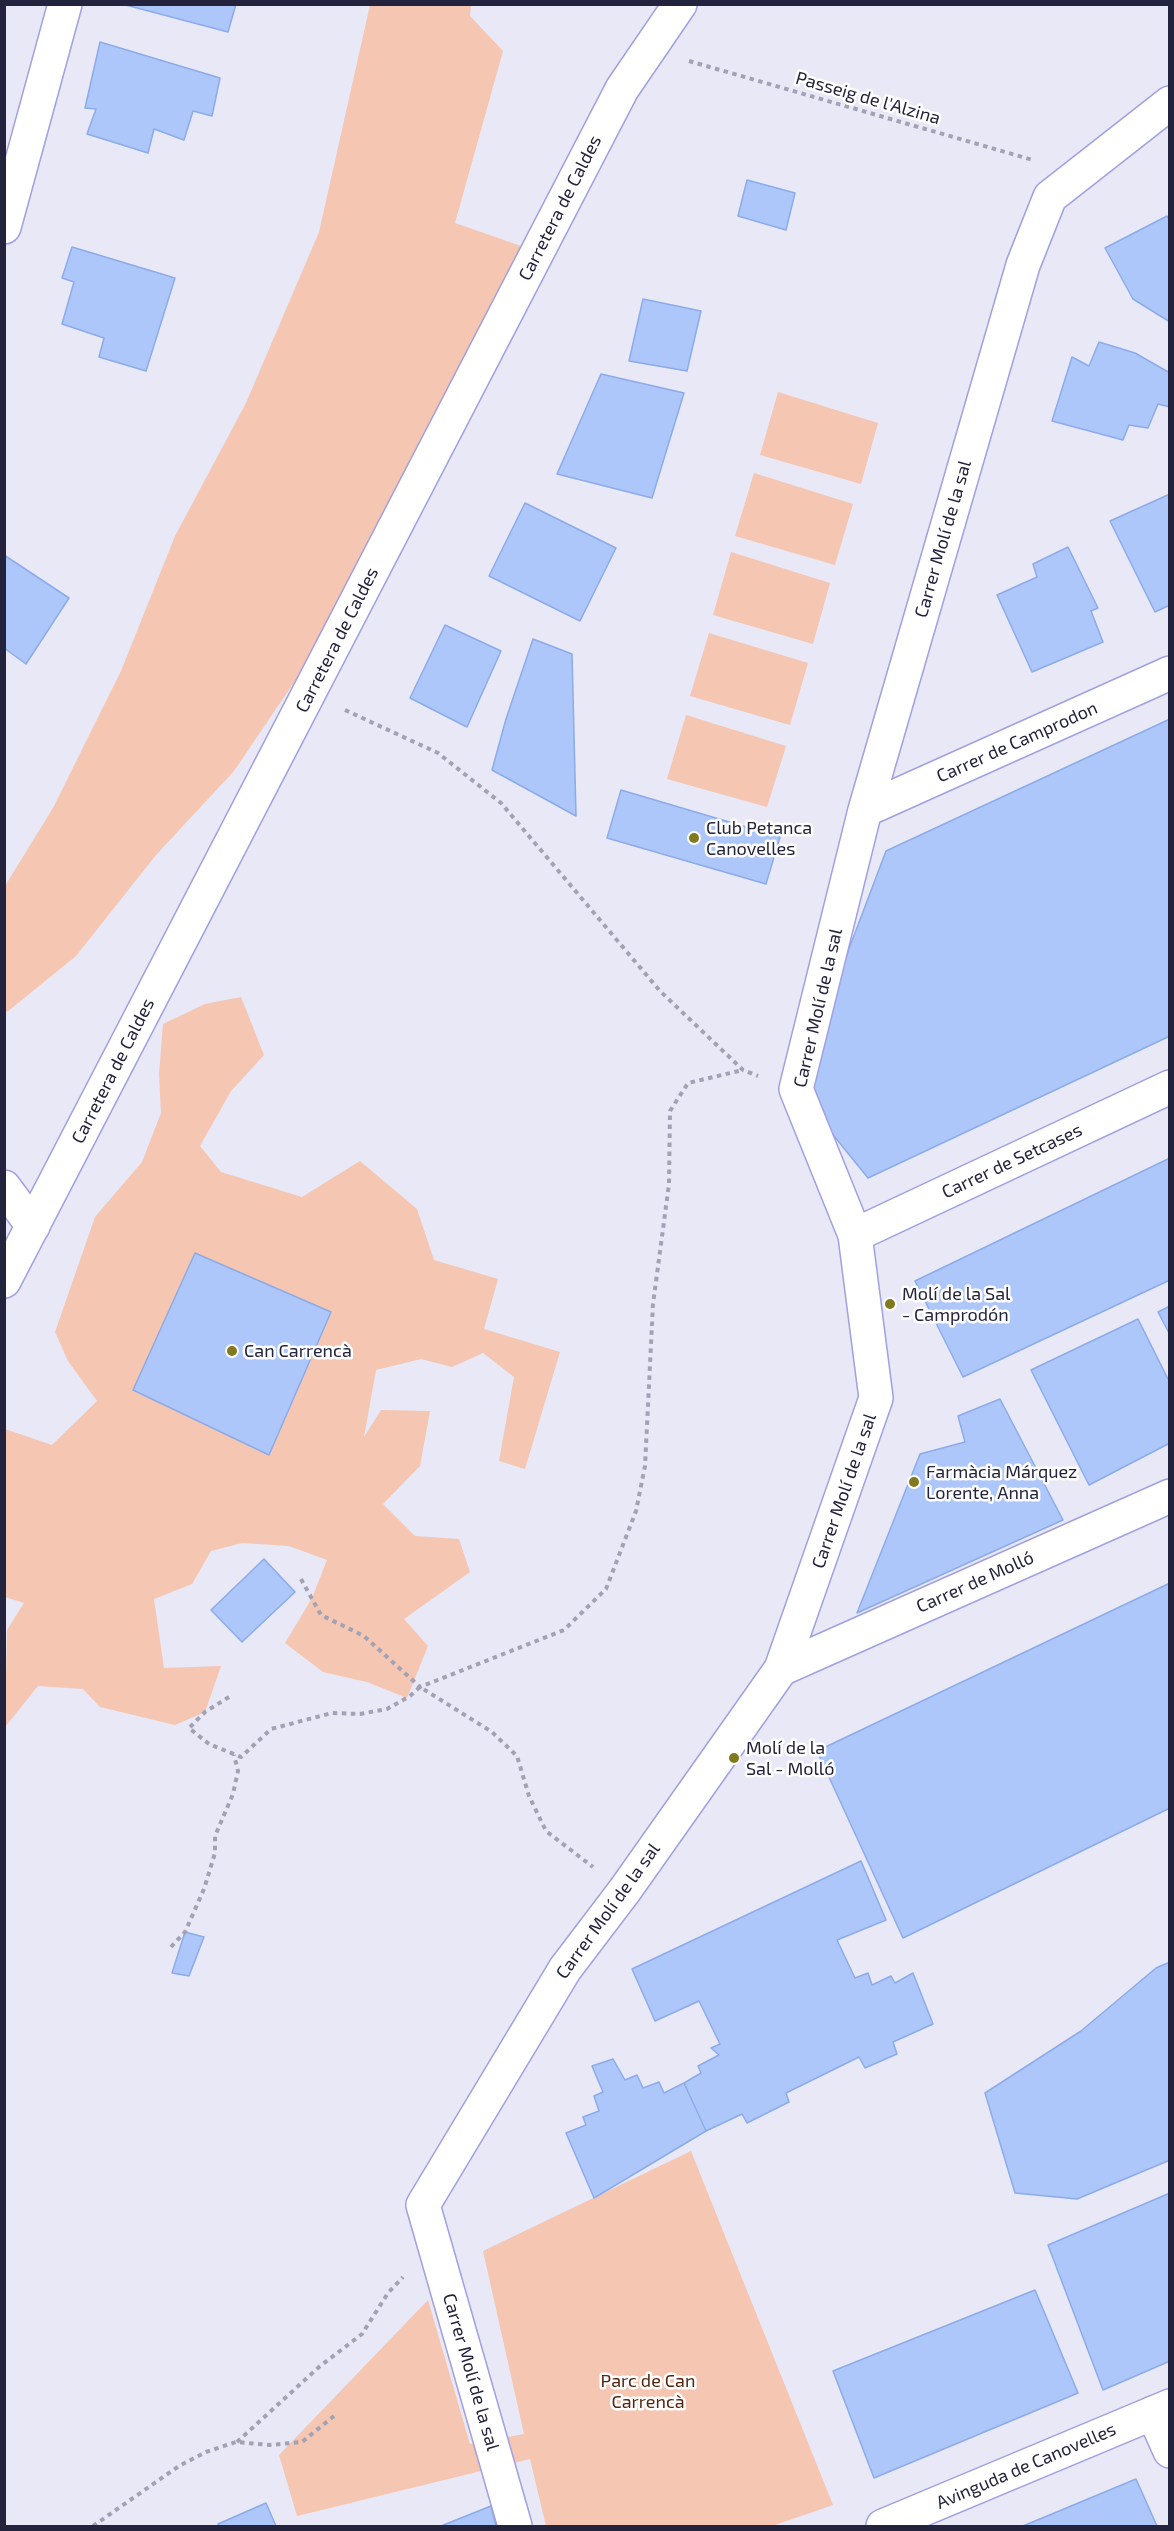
<!DOCTYPE html>
<html>
<head>
<meta charset="utf-8">
<style>
	body { margin:0 }
	#map { position:relative; width:1174px; height:2531px; overflow:hidden; background:#e8e8f7; font-family:"Exo 2",sans-serif }
	canvas { display:block }
	.frame { position:absolute; inset:0; border:6px solid #23233d; pointer-events:none }
</style>
</head>
<body>
<div id="map">
<canvas width="1174" height="2531"></canvas>
<div class="frame"></div>
</div>
<script>
const ctx = document.querySelector('canvas').getContext('2d');
ctx.lineJoin = 'round';
function fill(path, color) { ctx.fillStyle = color; ctx.fill(path, 'evenodd'); }
const toPath = rows => new Path2D(rows.map(r => 'M' + r).join(''));
function trace(path, color, width, dash) { ctx.strokeStyle = color; ctx.lineWidth = width; ctx.lineCap = dash ? 'butt' : 'round'; ctx.setLineDash(dash || []); ctx.stroke(path); }
function drawText(font, color, halo, rows, align = 'center') {
  ctx.font = font + ' "Exo 2",sans-serif'; ctx.lineWidth = 5; ctx.setLineDash([]); ctx.textBaseline = 'middle'; ctx.strokeStyle = halo; ctx.fillStyle = color; for (const [text, x, y, turn = 0] of rows) {
    ctx.save(); ctx.translate(x, y); ctx.rotate((+turn || 0) * Math.PI / 180); ctx.textAlign = isNaN(turn) ? turn : align; if (halo) ctx.strokeText(text, 0, 0); ctx.fillText(text, 0, 0); ctx.restore();
  }
}
const green = toPath([
	[370,5,471,5,470,16,503,51,455,223,521,246,297,678,234,771,156,855,76,956,7,1012,4,1009,5,886,53,808,121,671,175,536,246,403,319,232],
	[778,392,878,423,861,484,760,455],
	[754,473,853,504,835,565,735,536],
	[731,552,830,583,813,644,713,615],
	[709,633,808,663,790,725,690,696],
	[686,715,786,746,767,807,667,779],
	[241,997,264,1055,231,1091,200,1146,221,1172,302,1197,360,1161,417,1209,434,1260,498,1279,484,1329,560,1352,525,1469,499,1461,514,1377,483,1353,452,1367,421,1359,376,1370,364,1437,381,1410,430,1411,420,1466,383,1504,415,1536,459,1539,470,1572,404,1619,428,1646,407,1698,367,1682,323,1672,285,1643,312,1598,327,1560,289,1546,242,1543,211,1551,192,1584,154,1599,164,1668,221,1666,205,1712,175,1725,100,1707,83,1689,38,1686,5,1727,7,1630,24,1603,5,1597,5,1429,52,1445,97,1401,68,1361,55,1332,95,1217,142,1162,161,1113,159,1074,163,1024,205,1004],
	[691,2151,833,2505,772,2526,546,2526,530,2459,297,2516,279,2455,428,2300,470,2444,524,2434,483,2251]
]);
const building = toPath([
	[122,4,236,4,228,32,122,4],
	[100,42,220,78,212,116,193,111,184,140,154,129,148,153,87,134,96,109,85,108,100,42],
	[747,180,795,193,786,230,738,216,747,180],
	[1167,216,1170,222,1170,322,1133,299,1105,248,1167,216],
	[72,247,175,278,146,371,99,357,104,338,62,324,74,282,62,278,72,247],
	[643,299,701,311,687,371,629,361,643,299],
	[1099,342,1135,353,1170,373,1170,407,1158,404,1148,428,1129,425,1123,440,1052,421,1072,357,1089,366,1099,342],
	[601,374,684,393,652,498,557,474,601,374],
	[1170,494,1170,605,1155,612,1110,521,1170,494],
	[525,503,616,548,580,621,489,576,525,503],
	[1068,547,1098,608,1091,611,1103,642,1032,672,997,595,1037,577,1033,564,1068,547],
	[4,555,69,598,26,664,4,648,4,555],
	[445,625,501,651,467,727,410,698,445,625],
	[533,639,572,654,576,816,492,770,506,719,533,639],
	[1170,719,1170,1036,868,1178,796,1089,886,851,1170,719],
	[621,790,780,837,766,884,607,838,621,790],
	[1170,1158,1170,1280,963,1377,915,1281,1170,1158],
	[195,1253,331,1312,269,1455,133,1390,195,1253],
	[1170,1306,1170,1335,1158,1312,1170,1306],
	[1138,1319,1170,1383,1170,1443,1089,1485,1031,1370,1138,1319],
	[1000,1399,1063,1520,857,1613,920,1454,965,1442,958,1416,1000,1399],
	[264,1559,295,1592,242,1642,211,1610,264,1559],
	[1170,1583,1170,1808,903,1938,817,1751,1170,1583],
	[861,1861,886,1920,837,1940,855,1978,868,1973,872,1985,891,1976,895,1983,913,1973,933,2024,893,2042,897,2054,865,2068,859,2057,786,2093,789,2102,747,2123,742,2114,706,2131,684,2083,701,2073,698,2066,719,2055,711,2048,720,2044,699,2001,655,2021,632,1969,861,1861],
	[185,1932,204,1937,189,1976,172,1973,185,1932],
	[1170,1962,1170,2160,1077,2199,1015,2193,985,2093,1081,2031,1156,1968,1170,1962],
	[613,2059,625,2080,637,2075,643,2088,659,2082,664,2093,684,2083,706,2131,594,2198,566,2133,586,2125,583,2117,599,2111,594,2096,603,2092,592,2066,613,2059],
	[1170,2193,1170,2361,1103,2390,1048,2245,1170,2193],
	[1035,2290,1078,2393,874,2478,833,2371,1035,2290],
	[1136,2479,1157,2526,1023,2526,1136,2479],
	[266,2503,276,2526,219,2526,218,2524,266,2503],
	[491,2506,496,2526,441,2526,491,2506]
]);
const path = toPath([
	[689,61,1033,160],
	[345,710,438,753,501,803,660,991,743,1070,758,1076],
	[301,1579,321,1615,364,1636,420,1687,564,1630,606,1589,636,1511,645,1466,653,1304,669,1184,670,1111,688,1083,743,1070],
	[229,1697,205,1712,189,1728,209,1744,241,1757,271,1729,332,1713,360,1714,387,1709,410,1696,420,1687,492,1732,517,1756,529,1796,546,1831,593,1867],
	[171,1947,185,1932,204,1889,215,1853,215,1836,233,1794,238,1771,234,1755],
	[237,2442,319,2367,362,2334,388,2293,403,2277],
	[93,2526,179,2466,206,2452,236,2442,270,2445,302,2442,334,2416]
]);
const minor = toPath([
	[4,227,65,4],
	[865,810,1170,673],
	[4,1187,33,1226],
	[855,1235,1170,1087],
	[781,1669,1170,1496],
	[1153,2413,1170,2451],
	[515,2526,423,2205,565,1969,625,1890,781,1669,876,1398,855,1235,796,1089,865,810,1023,265,1050,197,1170,103]
]);
const tertiary = toPath([
	[4,1281,622,89,680,4],
	[883,2526,1170,2406]
]);
const markers = [
	[694,838,6,"#81791e"],
	[890,1304,6,"#81791e"],
	[232,1351,6,"#81791e"],
	[914,1482,6,"#81791e"],
	[734,1758,6,"#81791e"]
];
const streetNames = [
	["Passeig de l'Alzina",868,98,16],
	["Carretera de Caldes",560,208,-63],
	["Carrer Molí de la sal",943,539,-74],
	["Carretera de Caldes",337,640,-63],
	["Carrer de Camprodon",1017,742,-24],
	["Carrer Molí de la sal",818,1008,-77],
	["Carretera de Caldes",113,1071,-63],
	["Carrer de Setcases",1012,1161,-25],
	["Carrer Molí de la sal",844,1491,-71],
	["Carrer de Molló",975,1582,-24],
	["Carrer Molí de la sal",608,1911,-54],
	["Carrer Molí de la sal",471,2372,74],
	["Avinguda de Canovelles",1026,2466,-23]
];
const poiNames = [
	["Club Petanca",706,828],
	["Canovelles",706,849],
	["Molí de la Sal",902,1294],
	["- Camprodón",902,1315],
	["Can Carrencà",244,1351],
	["Farmàcia Márquez",926,1472],
	["Lorente, Anna",926,1493],
	["Molí de la",746,1748],
	["Sal - Molló",746,1769]
];
const parkNames = [
	["Parc de Can",648,2381],
	["Carrencà",648,2402]
];
fill(green, '#f5c6b2');
fill(building, '#adc7fa');
trace(building, '#8cabe9', 1.5);
trace(minor, '#a0a0e3', 36);
trace(tertiary, '#a0a0e3', 36);
trace(path, '#a2a2b5', 4, [4.5, 4.5]);
trace(minor, '#fff', 33);
trace(tertiary, '#fff', 33);
for (const [x, y, r, color] of markers) { const dot = new Path2D(); dot.arc(x, y, r, 0, 2 * Math.PI); ctx.fillStyle = color; ctx.fill(dot); trace(dot, '#fff', 2); }
drawText('18px', '#23233d', '#fff', streetNames);
drawText('18px', '#23233d', '#fff', poiNames, 'left');
drawText('18px', '#56250d', '#fff', parkNames);
</script>
</body>
</html>
